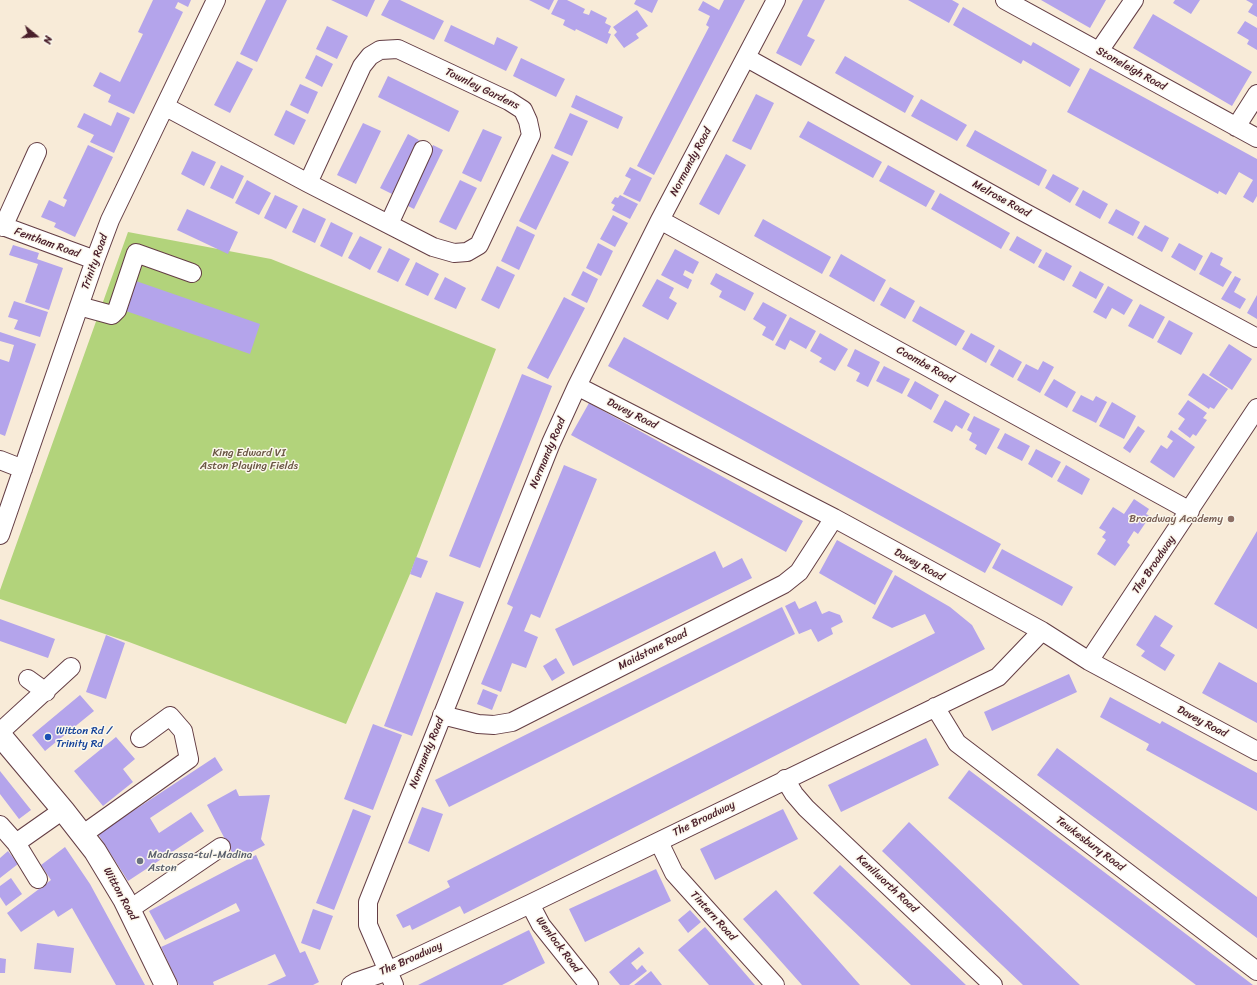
<!DOCTYPE html>
<html>
<head>
<meta charset="utf-8">
<style>
	body { margin:0 }
	#map { position:relative; width:1257px; height:985px; overflow:hidden; background:#f8ebd8; font-family:Sriracha,sans-serif }
	canvas { display:block }
	.north { position:absolute; left:16px; top:16px; width:40px; height:40px; -webkit-text-stroke:3px #fbf7ec; paint-order:stroke; rotate:108deg; font-size:11px; font-weight:700; line-height:16px; text-align:center; color:#4a1f2b }
	.north::after { content:''; display:block; margin:auto; width:14px; height:18px; background:#4a1f2b; clip-path:polygon(50% 0,100% 100%,50% 72%,0 100%) }
</style>
</head>
<body>
<div id="map">
<canvas width="1257" height="985"></canvas>
<div class="north">N</div>
</div>
<script>
const ctx = document.querySelector('canvas').getContext('2d');
ctx.lineJoin = 'round';
function fill(path, color) { ctx.fillStyle = color; ctx.fill(path, 'evenodd'); }
const toPath = rows => new Path2D(rows.map(r => 'M' + r).join(''));
function trace(path, color, width, dash) { ctx.strokeStyle = color; ctx.lineWidth = width; ctx.lineCap = dash ? 'butt' : 'round'; ctx.setLineDash(dash || []); ctx.stroke(path); }
function drawText(font, color, halo, rows, align = 'center') {
  ctx.font = font + ' Sriracha,sans-serif'; ctx.lineWidth = 3; ctx.setLineDash([]); ctx.textBaseline = 'middle'; ctx.strokeStyle = halo; ctx.fillStyle = color; for (const [text, x, y, turn = 0] of rows) {
    ctx.save(); ctx.translate(x, y); ctx.rotate((+turn || 0) * Math.PI / 180); ctx.textAlign = isNaN(turn) ? turn : align; if (halo) ctx.strokeText(text, 0, 0); ctx.fillText(text, 0, 0); ctx.restore();
  }
}
const green = toPath([
	[128,232,271,259,496,349,410,574,346,724,129,642,0,599,0,590]
]);
const building = toPath([
	[153,0,191,0,188,7,178,2,175,8,183,12,134,114,108,102,111,95,93,86,100,72,120,82,143,34,138,32],
	[266,0,287,0,257,62,240,54],
	[331,0,375,0,367,17],
	[389,0,400,0,444,21,434,40,381,15],
	[529,0,554,0,549,10],
	[558,0,567,0,585,9,583,13,589,15,591,10,607,18,605,23,611,26,608,33,611,34,607,44,576,29,575,31,563,25,565,20,551,14],
	[636,0,658,0,652,13,634,4],
	[724,0,745,0,654,175,637,166,709,27,706,25,710,16,698,10,703,1,719,10],
	[803,0,825,0,807,36,815,40,801,66,776,53],
	[908,0,952,0,959,4,949,23],
	[1041,0,1106,0,1090,28],
	[1175,0,1200,0,1191,14,1173,3],
	[1246,0,1257,0,1257,17,1248,12,1253,4],
	[963,7,1031,46,1033,42,1080,69,1070,87,1023,60,1021,64,953,25],
	[637,10,648,26,636,34,639,38,624,48,614,35,617,32,613,27],
	[1153,14,1252,72,1232,106,1133,48],
	[1245,21,1257,28,1257,50,1247,44,1249,40,1237,33],
	[451,25,494,45,497,37,518,47,506,71,444,41],
	[327,26,348,36,337,59,316,49],
	[316,55,333,64,322,87,305,78],
	[845,56,914,96,905,113,835,73],
	[521,58,565,79,556,97,513,76],
	[237,61,253,69,230,113,214,105],
	[1090,68,1257,159,1257,196,1253,203,1243,197,1253,180,1239,172,1226,195,1219,191,1218,194,1067,112],
	[388,76,459,111,449,132,378,97],
	[300,84,318,92,308,114,290,105],
	[756,94,774,103,751,150,732,141],
	[576,95,623,117,618,129,571,107],
	[921,99,967,125,957,141,911,116],
	[286,110,306,120,294,145,274,135],
	[117,112,130,118,114,153,90,142,94,135,77,127,84,113,111,126],
	[570,113,588,121,572,156,554,148],
	[808,121,882,162,873,178,799,137],
	[363,123,381,131,356,184,337,175],
	[483,129,502,137,481,182,462,173],
	[975,130,1047,170,1039,186,966,146],
	[408,134,419,140,392,194,380,188],
	[88,145,113,157,75,237,54,227,56,223,41,217,49,200,64,207,67,200,63,198],
	[433,145,443,150,414,209,404,204],
	[192,151,216,162,204,186,181,174],
	[552,154,569,162,536,230,519,221],
	[726,154,746,165,719,215,699,204],
	[221,165,244,176,233,199,210,188],
	[888,165,935,191,926,207,879,181],
	[630,167,652,178,640,202,623,194,631,179,625,176],
	[1053,174,1079,188,1070,203,1045,188],
	[247,180,271,193,259,215,235,203],
	[460,180,477,188,456,230,439,222],
	[1083,190,1108,204,1100,219,1075,205],
	[940,193,1010,233,1001,249,931,209],
	[275,195,298,206,286,229,264,218],
	[620,195,638,204,630,219,612,210,615,205,611,203,615,197,618,198],
	[303,208,326,219,315,243,292,232],
	[187,209,238,232,228,254,177,230],
	[1116,209,1140,222,1133,236,1108,223],
	[613,215,628,223,615,247,600,239],
	[763,219,831,257,822,274,754,236],
	[331,222,353,233,342,257,320,246],
	[1145,225,1169,238,1162,252,1137,238],
	[517,226,535,235,519,270,501,261],
	[360,236,382,247,370,270,348,258],
	[1017,236,1042,250,1034,264,1009,250],
	[598,243,613,251,601,276,586,268],
	[1179,243,1203,256,1195,271,1171,257],
	[13,245,39,253,37,259,63,268,49,310,25,302,38,264,9,255],
	[389,248,410,259,398,282,377,272],
	[675,249,699,262,693,274,685,270,683,275,692,280,688,289,661,275],
	[1046,252,1072,266,1064,281,1038,267],
	[1211,252,1223,258,1220,265,1232,272,1223,287,1199,274],
	[841,254,886,280,874,302,829,276],
	[416,262,439,274,428,296,405,285],
	[497,266,515,275,499,309,481,300],
	[583,271,598,279,587,303,571,295],
	[1080,271,1104,284,1096,299,1072,286],
	[716,273,754,293,745,311,719,297,722,291,710,284],
	[1235,276,1241,279,1234,292,1246,299,1240,309,1221,299],
	[445,277,466,288,456,309,434,299],
	[657,279,674,288,669,298,677,303,668,320,642,306],
	[133,280,260,324,250,354,123,310],
	[1108,286,1133,300,1124,315,1112,308,1106,319,1093,312],
	[890,287,915,301,905,319,880,305],
	[1257,295,1257,319,1247,313],
	[564,297,585,308,548,379,527,368],
	[14,301,48,312,40,337,14,329,18,320,8,317],
	[763,302,787,315,773,341,762,335,766,327,753,319],
	[1140,304,1165,317,1153,339,1128,326],
	[920,306,965,331,956,346,912,321],
	[790,317,816,331,806,349,790,340,785,350,775,345],
	[1169,320,1193,333,1181,355,1157,342],
	[0,332,36,344,5,436,0,434,0,359,9,362,14,345,0,341],
	[820,333,848,349,835,371,819,362,822,358,810,351],
	[971,333,995,346,986,363,962,349],
	[624,337,1001,544,985,573,608,366],
	[1229,344,1252,359,1232,390,1209,375],
	[855,349,880,362,868,387,856,381,860,373,847,366],
	[999,349,1022,362,1013,378,990,365],
	[1043,361,1054,367,1040,393,1017,380,1026,364,1038,370],
	[884,366,910,379,902,394,876,381],
	[1203,373,1228,389,1214,409,1210,407,1209,409,1188,395],
	[522,374,552,386,480,568,449,556],
	[1054,379,1076,392,1067,408,1044,395],
	[915,381,939,395,931,410,907,396],
	[1081,395,1093,401,1096,396,1107,402,1096,423,1072,411],
	[945,400,970,414,962,429,956,425,952,432,933,422],
	[1188,400,1207,413,1203,418,1207,420,1196,436,1193,434,1190,438,1178,429,1185,419,1178,414],
	[1112,402,1136,416,1124,439,1099,426],
	[589,403,803,521,786,552,571,435],
	[974,416,1000,429,986,455,975,449,977,445,969,440,972,433,967,430],
	[1138,426,1145,431,1130,453,1123,448],
	[1171,430,1195,447,1174,478,1150,462,1161,445,1167,449,1173,441,1167,437],
	[1005,433,1030,446,1022,461,997,448],
	[1036,449,1061,462,1052,478,1028,464],
	[564,465,597,479,540,618,531,614,524,631,538,637,526,668,512,663,501,692,481,684,513,607,507,604],
	[1066,465,1090,479,1082,495,1057,481],
	[1134,499,1149,509,1146,514,1150,516,1138,534,1134,531,1127,542,1130,545,1115,566,1097,554,1106,540,1102,537,1106,532,1099,528,1113,507,1124,514],
	[1257,531,1257,629,1214,604],
	[837,540,893,571,875,605,819,573],
	[1002,549,1073,587,1062,606,992,568],
	[715,551,723,568,742,558,752,578,573,666,555,629],
	[416,557,428,561,421,578,410,574],
	[895,575,950,607,972,625,985,649,464,914,460,906,412,930,410,925,403,928,396,915,450,887,447,881,935,633,925,614,892,628,872,618],
	[436,592,464,602,412,736,384,726],
	[795,601,799,609,816,601,822,614,829,611,840,615,843,622,831,628,833,634,818,642,811,629,799,634,785,606],
	[782,607,795,634,449,807,435,780],
	[1155,615,1173,626,1160,646,1175,655,1165,671,1141,656,1145,651,1136,645],
	[0,619,55,639,48,658,0,641],
	[106,635,125,643,106,699,86,692],
	[556,658,565,673,552,681,543,666],
	[1219,662,1257,683,1257,723,1202,693],
	[1069,674,1077,692,992,731,984,712],
	[483,689,498,695,492,710,477,704],
	[80,695,94,711,45,751,32,735],
	[1110,697,1160,724,1162,721,1257,773,1257,811,1146,750,1149,744,1100,717],
	[373,724,402,735,373,810,344,799],
	[116,737,135,759,123,769,133,782,103,806,74,771],
	[926,738,939,765,841,812,828,785],
	[1057,748,1257,897,1257,938,1037,775],
	[215,757,223,770,150,818,159,833,191,812,204,831,128,881,98,834],
	[969,770,1157,912,1253,985,1196,985,948,798],
	[0,771,31,810,19,819,0,794],
	[236,789,239,796,270,795,261,839,265,845,236,860,207,805],
	[422,807,443,814,429,852,408,843],
	[353,809,371,816,334,910,316,903],
	[783,809,798,839,715,880,700,849],
	[909,822,1080,985,1023,985,882,851],
	[65,847,90,884,145,985,116,985,72,908,58,917,54,910,21,932,7,913,51,880,41,865],
	[8,851,18,864,0,878,0,858],
	[256,855,300,953,305,951,319,982,313,985,267,985,286,976,275,954,213,982,214,985,179,985,161,947,240,911,236,903,165,940,149,911],
	[840,865,966,985,911,985,813,893],
	[656,869,671,901,585,942,569,909],
	[11,878,22,894,6,906,0,897,0,886],
	[776,890,860,985,802,985,743,919],
	[313,909,333,916,320,950,301,943],
	[690,910,701,922,688,933,678,920],
	[705,927,755,985,709,985,678,950],
	[529,930,545,963,502,985,418,985],
	[37,943,74,948,71,973,34,969],
	[639,947,644,953,631,963,637,970,642,965,647,971,629,985,620,985,609,972],
	[0,958,6,959,5,973,0,973],
	[651,971,662,985,634,985]
]);
const minor = toPath([
	[1005,0,1257,138],
	[1099,51,1134,0],
	[747,58,1020,210,1257,338],
	[166,107,308,183,433,247,454,253,467,252,479,245,531,135,528,121,523,110,509,101,398,49,380,50,370,56,362,66,308,183],
	[1236,127,1257,94],
	[660,220,1190,511],
	[389,224,423,150],
	[0,225,95,260],
	[3,227,37,152],
	[79,306,112,315,117,310,136,253,192,273],
	[577,386,834,518,1042,631,1089,661,1257,751],
	[0,460,23,469],
	[0,535,95,260,110,220,216,0],
	[1089,661,1257,408],
	[28,679,46,692],
	[935,707,957,743,1257,971],
	[442,715,478,724,494,725,512,722,784,584,799,572,834,518],
	[0,732,71,667],
	[785,779,794,794,806,808,993,985],
	[0,825,16,843,38,879],
	[82,835,189,759,183,731,170,716,140,738],
	[659,842,674,873,775,985],
	[16,843,63,810],
	[530,904,541,925,589,985],
	[130,909,221,847],
	[351,985,356,982,388,971,530,904,998,677,1042,631],
	[394,985,368,925,368,902,551,443,577,386,660,220,776,0]
]);
const major = toPath([
	[0,735,63,810,95,851,124,899,166,985]
]);
const markers = [
	[1231,519,4,"#8d6e63"],
	[48,737,4,"#1a4fb4"],
	[140,861,4,"#6b7280"]
];
const streetNames = [
	["Stoneleigh Road",1131,69,29],
	["Townley Gardens",482,89,26],
	["Normandy Road",691,162,-62],
	["Melrose Road",1001,199,29],
	["Fentham Road",47,243,20],
	["Trinity Road",95,262,-70],
	["Coombe Road",925,365,29],
	["Davey Road",632,414,27],
	["Normandy Road",548,453,-67],
	["Davey Road",919,565,29],
	["The Broadway",1154,565,-56],
	["Maidstone Road",653,650,-27],
	["Davey Road",1202,722,28],
	["Normandy Road",427,753,-68],
	["The Broadway",704,819,-26],
	["Tewkesbury Road",1090,844,37],
	["Kenilworth Road",887,884,43],
	["Witton Road",120,894,61],
	["Tintern Road",713,916,48],
	["Wenlock Road",558,945,53],
	["The Broadway",411,959,-24]
];
const parkNames = [
	["King Edward VI",249,453],
	["Aston Playing Fields",249,466]
];
const educationNames = [
	["Broadway Academy",1223,519]
];
const transitNames = [
	["Witton Rd /",56,731],
	["Trinity Rd",56,744]
];
const worshipNames = [
	["Madrassa-tul-Madina",148,855],
	["Aston",148,868]
];
fill(green, '#b2d37b');
fill(building, '#b4a4eb');
trace(minor, '#643e45', 20);
trace(major, '#643e45', 24);
trace(minor, '#fff', 18);
trace(major, '#fff', 22);
for (const [x, y, r, color] of markers) { const dot = new Path2D(); dot.arc(x, y, r, 0, 2 * Math.PI); ctx.fillStyle = color; ctx.fill(dot); trace(dot, '#fbf7ec', 1.5); }
drawText('11px', '#4a1f2b', '#fbf7ec', streetNames);
drawText('11px', '#695543', '#fbf7ec', parkNames);
drawText('11px', '#785e54', '#fbf7ec', educationNames, 'right');
drawText('11px', '#164399', '#fbf7ec', transitNames, 'left');
drawText('11px', '#5b616d', '#fbf7ec', worshipNames, 'left');
</script>
</body>
</html>
